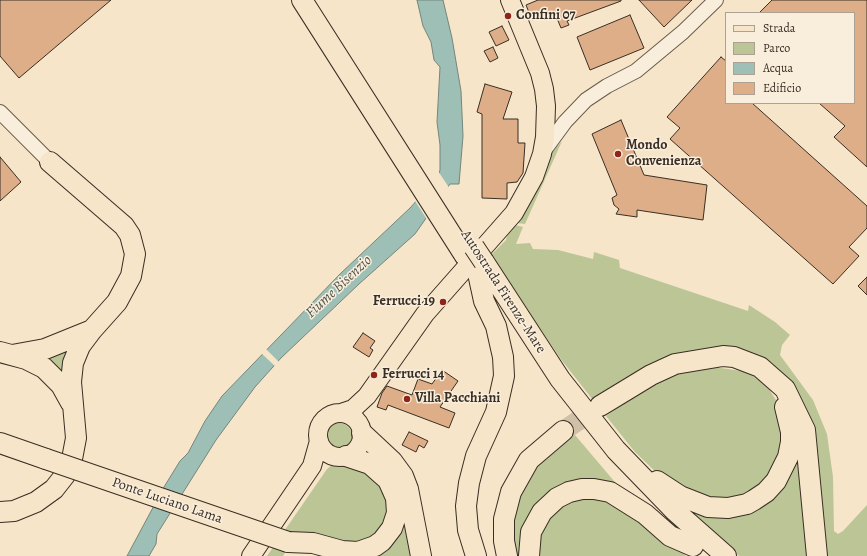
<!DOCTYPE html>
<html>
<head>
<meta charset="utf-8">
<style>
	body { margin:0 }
	#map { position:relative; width:867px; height:556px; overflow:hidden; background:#f6e5c9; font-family:Alegreya,serif }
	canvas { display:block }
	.legend { position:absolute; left:725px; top:12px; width:130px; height:92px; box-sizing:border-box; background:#f9eedc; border:1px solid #aca192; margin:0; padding:5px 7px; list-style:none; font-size:12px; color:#392e23 }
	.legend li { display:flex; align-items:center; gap:8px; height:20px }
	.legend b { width:20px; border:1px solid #aca192 }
</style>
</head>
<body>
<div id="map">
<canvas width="867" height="556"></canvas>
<ul class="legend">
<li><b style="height:5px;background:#f6e5c9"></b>Strada</li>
<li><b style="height:11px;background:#bcc596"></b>Parco</li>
<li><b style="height:11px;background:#9dbfb6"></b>Acqua</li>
<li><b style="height:11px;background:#deae89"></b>Edificio</li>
</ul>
</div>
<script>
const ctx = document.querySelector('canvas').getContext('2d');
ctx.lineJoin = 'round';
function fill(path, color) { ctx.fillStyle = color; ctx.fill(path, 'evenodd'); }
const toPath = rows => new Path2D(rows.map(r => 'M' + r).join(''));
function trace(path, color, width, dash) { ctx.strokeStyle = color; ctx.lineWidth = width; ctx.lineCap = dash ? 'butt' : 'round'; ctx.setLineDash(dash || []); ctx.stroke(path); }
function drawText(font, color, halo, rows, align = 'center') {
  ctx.font = font + ' Alegreya,serif'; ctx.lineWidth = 3; ctx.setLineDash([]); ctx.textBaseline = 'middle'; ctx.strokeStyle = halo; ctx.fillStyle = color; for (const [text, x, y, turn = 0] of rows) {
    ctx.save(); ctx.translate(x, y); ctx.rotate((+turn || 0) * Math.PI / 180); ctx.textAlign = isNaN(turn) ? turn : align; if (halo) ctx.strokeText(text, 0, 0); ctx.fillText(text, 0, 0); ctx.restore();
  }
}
const green = toPath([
	[562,141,525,224,517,223,536,193,551,153],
	[515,225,523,227,516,244,530,243,533,249,558,250,593,259,594,252,619,260,620,268,748,311,749,305,775,322,790,335,782,345,780,355,813,400,827,434,833,477,834,531,838,534,843,531,867,505,867,556,821,556,805,419,736,353,593,400,560,358,491,255,506,240,507,236],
	[73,342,66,378,34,356],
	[714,367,742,371,756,377,767,386,781,408,787,439,762,488,719,503,661,477,635,452,606,416,653,383,685,371],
	'326 436a13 13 0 1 1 26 0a13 13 0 1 1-26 0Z',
	[575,435,625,494,565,489,526,556,514,556,513,510,533,469,558,445],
	[795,439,812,556,739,556,681,502,745,509],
	[367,441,390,464,415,556,366,556,401,516,361,456],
	[341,462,370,468,392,506,376,540,287,549,283,556,267,556,327,469,333,464],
	[598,494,668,539,686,556,534,556,534,541,557,504]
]);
const water = toPath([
	[417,0,443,0,452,38,461,91,463,136,459,184,450,184,415,234,359,284,281,358,255,387,216,440,157,534,156,544,149,556,127,556,164,487,180,461,188,453,205,421,222,396,340,274,410,208,438,177,440,170,440,145,437,122,440,67,434,60,431,42,423,26,417,0]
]);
const pier = toPath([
	[438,171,450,189,428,221,415,201,430,184],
	[265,348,280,363,276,367,261,353]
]);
const building = toPath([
	[0,0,111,0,19,78,0,56,0,0],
	[538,0,621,0,621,1,567,21,569,25,561,28,554,11,532,20,526,5,538,0],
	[639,0,692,0,664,27,639,0],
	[772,0,867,0,867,167,834,137,845,126,819,103,854,103,854,13,759,13,772,0],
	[630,15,644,48,590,70,577,37,630,15],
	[502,26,509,40,496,46,489,32,502,26],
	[493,47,498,58,490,62,484,51,493,47],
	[721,57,726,61,726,103,752,103,867,206,867,228,849,247,859,256,833,284,670,139,680,128,667,117,721,57],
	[485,84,512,92,503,119,518,119,518,143,525,143,523,173,517,182,507,183,507,199,482,198,482,114,477,112,485,84],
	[621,120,644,175,707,185,703,220,637,210,637,217,616,214,619,209,614,205,612,198,617,195,592,134,621,120],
	[0,157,21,182,0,201,0,157],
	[867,277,867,295,858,286,867,277],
	[363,333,375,341,370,348,373,350,369,357,353,347,363,333],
	[442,370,458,381,440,407,455,413,449,428,388,405,386,410,377,407,382,393,387,386,412,395,418,379,432,384,442,370],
	[409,432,428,441,424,448,419,445,416,452,402,445,409,432]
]);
const highwayTunnel = toPath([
	[563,431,600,406]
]);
const minor = toPath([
	[0,112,50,162],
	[543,152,565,122,586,100,607,86,636,71,683,32,716,0]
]);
const major = toPath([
	[341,413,353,409,367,396,425,314,514,213,534,177,542,154,545,137,546,106,544,89,540,73,510,0],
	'318 435a22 22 0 1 1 44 0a22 22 0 1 1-44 0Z',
	[251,556,312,466,319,441]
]);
const highway = toPath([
	[302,0,465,256],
	[50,162,124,226,130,235,135,254,131,276,117,302,92,330,80,346,73,363,71,382,76,438,72,459],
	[484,262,560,379,616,450,675,511,726,556],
	[0,352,26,359,44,368,61,385,71,403],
	[12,355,45,349,92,330],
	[600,406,651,375,675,364,723,356,734,357,760,367,785,389,805,430,817,556],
	[362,433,392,461,403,476,408,489,421,556],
	[0,443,46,459],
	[657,481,680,496,708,507,728,508,747,504,754,500,766,492,776,481,788,457,791,442,791,432,785,407],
	[0,512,14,511,36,502,54,489,65,475],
	[288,542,313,543,342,551,358,552,375,546,382,541,392,528,397,513,396,498,388,480,370,464,346,456],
	[476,556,468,530,466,506,469,483,476,456,496,412,504,376,503,357,496,326,484,301,479,278],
	[507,556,504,541,504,519,511,492,529,460,563,431],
	[529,556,531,532,542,512,557,498,569,492,582,489,594,489,610,492,645,514,670,536,693,546]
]);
const highwayBridge = toPath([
	[474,247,484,262],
	[46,459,288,542]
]);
const markers = [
	[508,16,4,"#8f2418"],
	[618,154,4,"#8f2418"],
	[443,302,4,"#8f2418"],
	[374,375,4,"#8f2418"],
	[407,399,4,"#8f2418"]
];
const poiNames = [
	["Confini 07",516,16],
	["Mondo",626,146],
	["Convenienza",626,162],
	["Ferrucci 19",435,302,"right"],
	["Ferrucci 14",382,375],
	["Villa Pacchiani",415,399]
];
const streetNames = [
	["Autostrada Firenze-Mare",503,292,57],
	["Ponte Luciano Lama",167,501,19]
];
const waterNames = [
	["Fiume Bisenzio",339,287,-43]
];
fill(green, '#bcc596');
fill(water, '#9dbfb6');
trace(water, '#75857b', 1);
fill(pier, '#f6e5c9');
fill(building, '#deae89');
trace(building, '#392e23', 1);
trace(highwayTunnel, '#d0c0a8', 20, [20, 10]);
trace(minor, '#685c4c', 16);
trace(major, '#392e23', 20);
trace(highway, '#392e23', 22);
trace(minor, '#f9eedc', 14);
trace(major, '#f6e5c9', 18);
trace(highway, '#f6e5c9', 20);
trace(highwayBridge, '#392e23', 22, []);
trace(highwayBridge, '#f6e5c9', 20);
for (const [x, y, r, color] of markers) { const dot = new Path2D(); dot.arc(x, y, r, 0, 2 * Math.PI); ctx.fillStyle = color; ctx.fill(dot); trace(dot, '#f9eedc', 1.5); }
drawText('bold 14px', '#392e23', '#f9eedc', poiNames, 'left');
drawText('14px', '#392e23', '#f9eedc', streetNames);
drawText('italic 15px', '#525248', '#f9eedc', waterNames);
</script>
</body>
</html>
